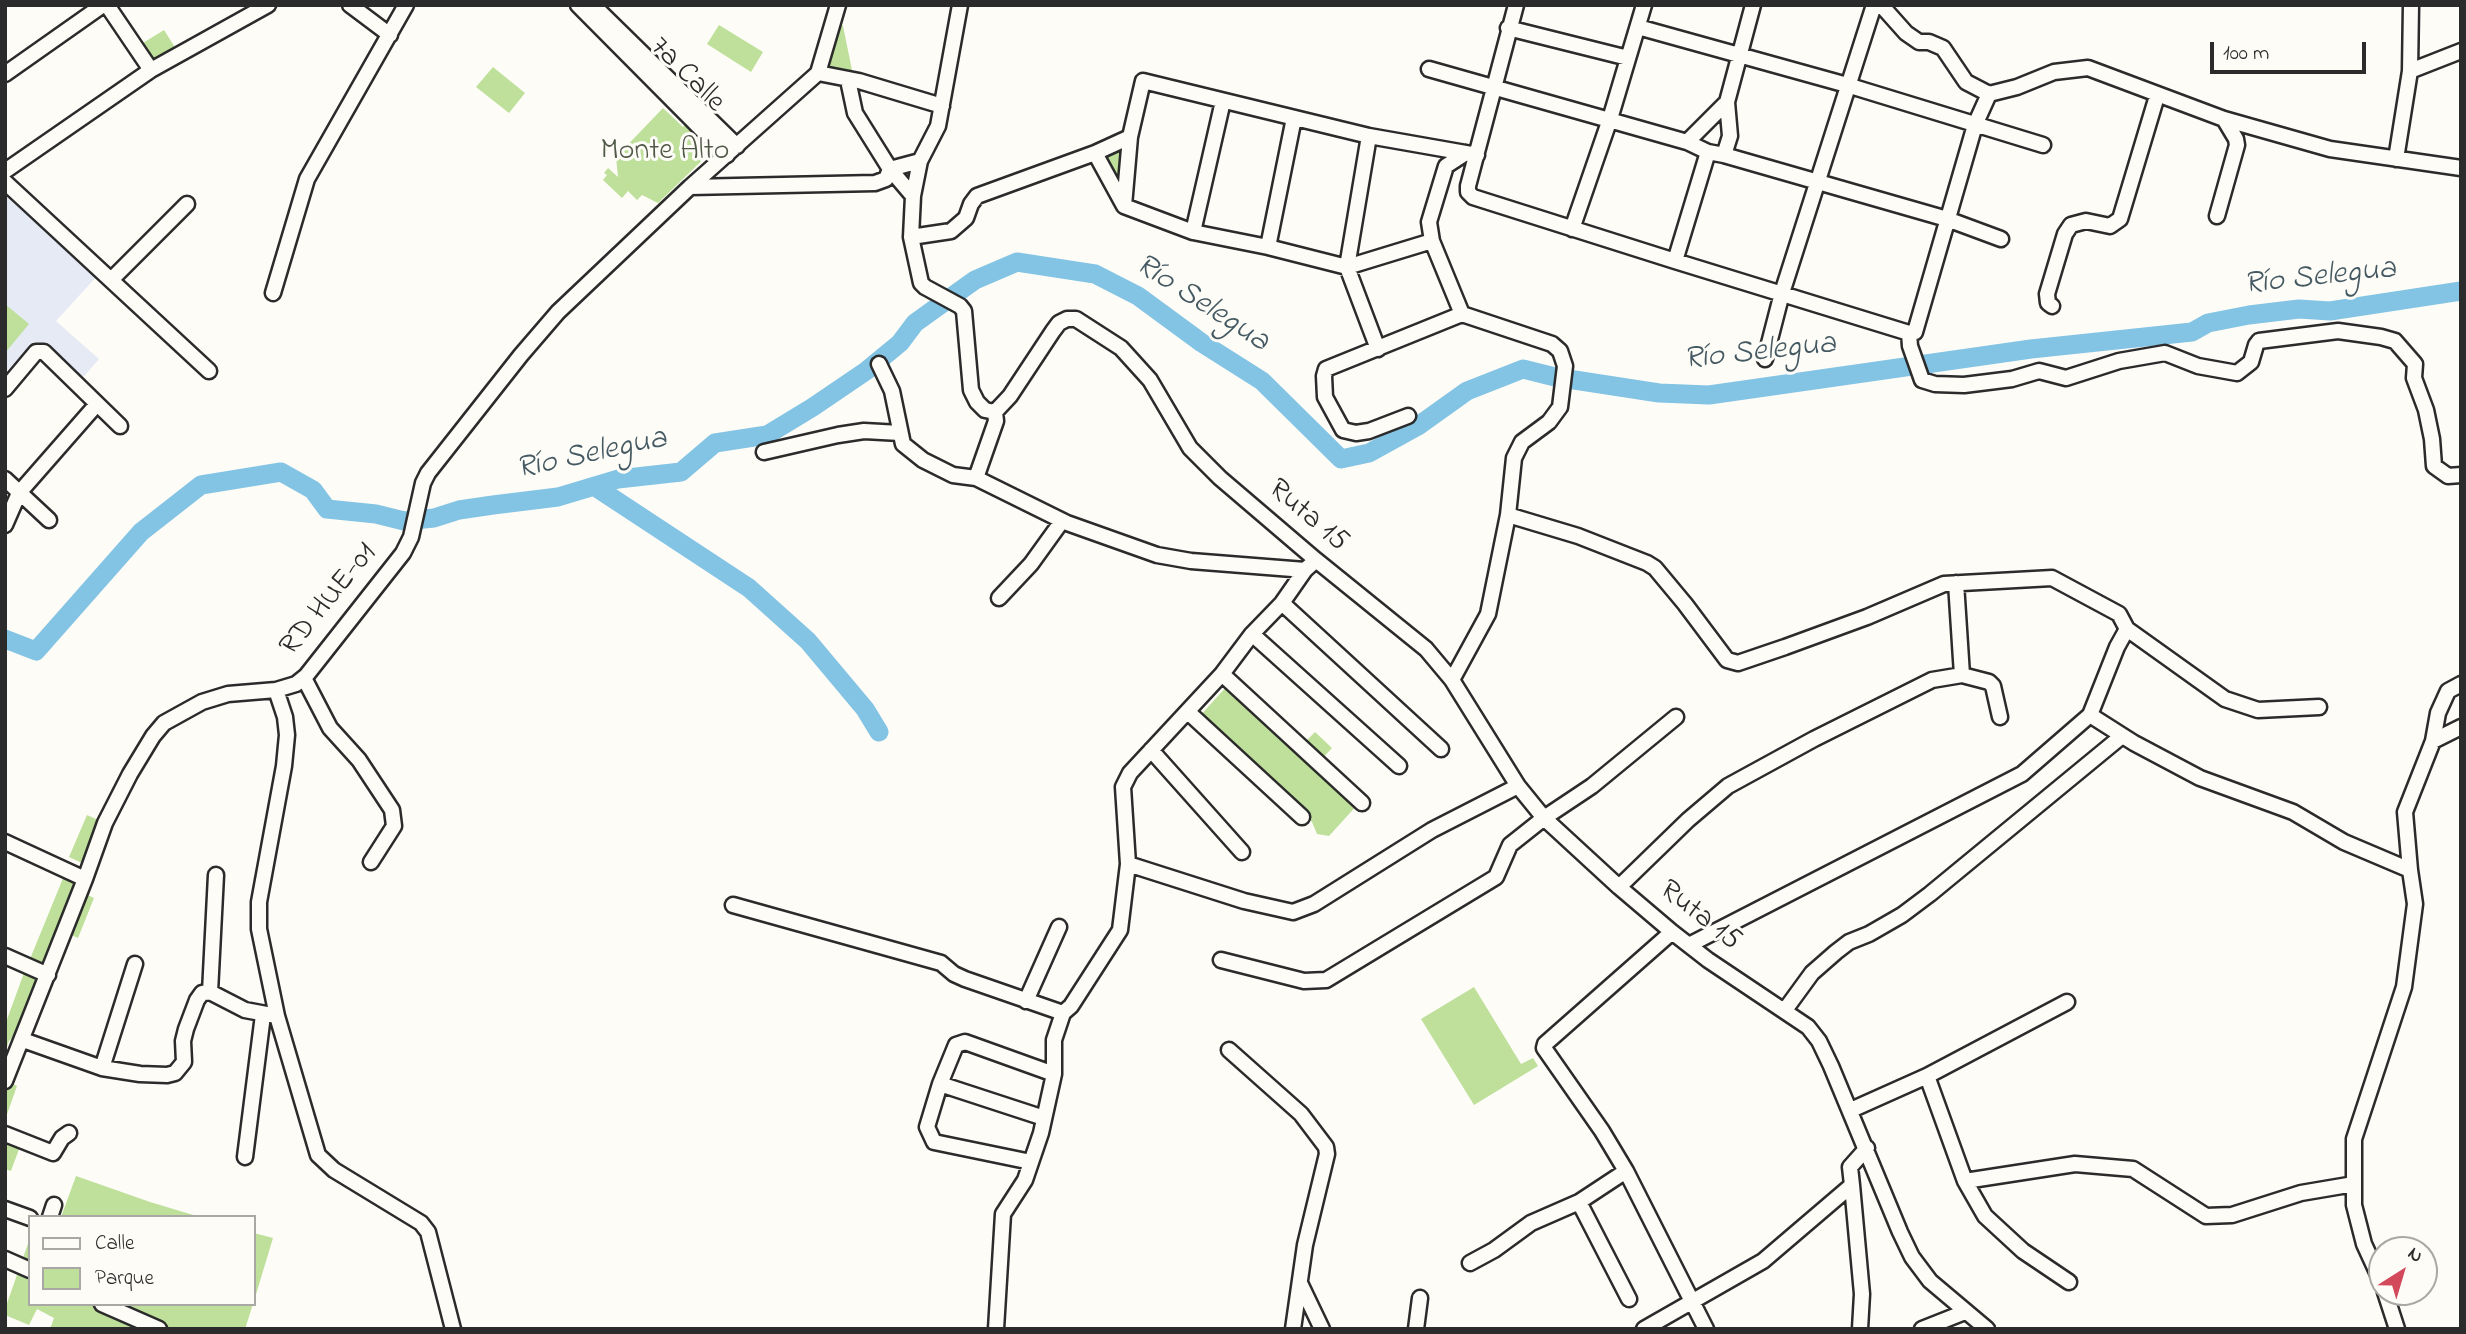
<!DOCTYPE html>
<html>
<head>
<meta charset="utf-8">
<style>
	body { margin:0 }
	#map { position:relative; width:2466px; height:1334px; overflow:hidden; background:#fdfcf7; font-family:"Indie Flower",sans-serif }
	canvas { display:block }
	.frame { position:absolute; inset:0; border:7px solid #2b2b2b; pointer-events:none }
	.legend { position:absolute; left:28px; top:1215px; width:228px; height:91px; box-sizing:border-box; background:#fdfcf7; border:2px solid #a9a8a5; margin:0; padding:9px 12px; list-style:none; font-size:21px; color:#2b2b2b }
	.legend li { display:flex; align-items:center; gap:14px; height:35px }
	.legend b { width:35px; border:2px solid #a9a8a5 }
	.north { position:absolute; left:2368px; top:1236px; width:70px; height:70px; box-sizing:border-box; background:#fdfcf7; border:2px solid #a9a8a5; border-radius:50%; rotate:37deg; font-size:19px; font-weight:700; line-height:28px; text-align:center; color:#2b2b2b }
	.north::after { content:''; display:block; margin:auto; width:24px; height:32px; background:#d1495b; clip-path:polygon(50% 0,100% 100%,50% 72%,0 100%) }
	.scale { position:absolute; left:2210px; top:42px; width:156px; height:32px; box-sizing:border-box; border:4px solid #2b2b2b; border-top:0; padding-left:9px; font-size:21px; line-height:24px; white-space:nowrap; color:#2b2b2b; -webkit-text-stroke:5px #fdfcf7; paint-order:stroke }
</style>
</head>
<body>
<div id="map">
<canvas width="2466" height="1334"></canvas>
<div class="frame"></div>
<ul class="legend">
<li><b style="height:9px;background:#fdfcf7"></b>Calle</li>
<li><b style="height:19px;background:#bee09a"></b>Parque</li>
</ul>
<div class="north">N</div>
<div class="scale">100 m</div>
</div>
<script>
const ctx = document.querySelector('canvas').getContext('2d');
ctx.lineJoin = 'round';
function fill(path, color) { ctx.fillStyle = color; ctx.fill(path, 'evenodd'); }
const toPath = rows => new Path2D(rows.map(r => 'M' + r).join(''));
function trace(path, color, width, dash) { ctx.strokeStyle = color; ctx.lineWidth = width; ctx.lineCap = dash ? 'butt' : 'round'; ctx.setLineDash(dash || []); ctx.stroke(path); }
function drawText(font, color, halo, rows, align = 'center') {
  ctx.font = font + ' "Indie Flower",sans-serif'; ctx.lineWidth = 6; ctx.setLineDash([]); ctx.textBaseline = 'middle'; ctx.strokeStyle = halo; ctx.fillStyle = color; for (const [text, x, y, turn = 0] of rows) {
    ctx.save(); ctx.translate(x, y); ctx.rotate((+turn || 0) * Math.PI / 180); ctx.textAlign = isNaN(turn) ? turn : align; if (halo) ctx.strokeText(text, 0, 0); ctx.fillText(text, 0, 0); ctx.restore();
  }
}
const built = toPath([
	[5,189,99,274,56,321,99,359,80,381,34,341,5,373]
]);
const green = toPath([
	[838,21,843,26,853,75,824,70],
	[719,25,763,52,751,72,707,44],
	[164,30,176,49,155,62,143,43],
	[493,67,525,93,509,113,476,87],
	[663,108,683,127,688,123,715,148,658,203,642,195,637,200,628,191,622,198,603,180,607,175,604,173,608,168,618,177,616,157],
	[1127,144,1121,187,1098,154],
	[5,304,29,324,5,353],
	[1228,685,1359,803,1329,836,1317,834,1312,822,1197,719],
	[1315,732,1332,748,1319,762,1301,746],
	[87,815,100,821,82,863,69,857],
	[66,871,80,877,44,966,30,959],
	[81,892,94,898,78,938,65,932],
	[25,970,37,975,15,1035,9,1041,5,1052,5,1025],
	[1474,987,1521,1064,1533,1058,1538,1066,1474,1105,1421,1019],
	[9,1082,17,1086,5,1120,5,1091],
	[5,1134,22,1141,11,1171,5,1169],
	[76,1176,150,1202,200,1217,61,1217],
	[254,1233,273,1238,254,1301],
	[30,1238,30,1304,253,1304,245,1329,50,1329,54,1318,37,1309,29,1325,5,1315,5,1309]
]);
const river = toPath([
	[594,486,749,588,808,641,865,709,879,732],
	[5,639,36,651,141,532,201,485,281,472,313,490,327,509,376,514,404,521,434,518,459,510,493,505,558,497,618,479,681,472,715,443,767,435,813,407,866,371,900,343,915,323,975,280,1017,262,1095,274,1138,296,1202,343,1262,381,1341,459,1369,453,1418,426,1467,391,1523,369,1555,377,1659,393,1709,395,2031,349,2192,332,2208,323,2249,315,2299,309,2330,311,2461,291]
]);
const minor = toPath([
	[107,5,151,70],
	[350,5,390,35],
	[578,5,727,155],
	[593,5,737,146],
	[960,5,938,126,920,161,913,196,911,237,921,283,925,287,960,306,964,311,971,390,977,402,985,410,995,412,1010,396,1053,331,1059,323,1067,319,1076,319,1121,348,1150,380,1190,448,1220,478,1316,560,1426,649,1452,680,1518,786,1544,818,1619,887,1672,932,1708,960,1808,1027,1819,1041,1831,1066,1900,1232,1912,1257,1930,1281,1987,1329],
	[1516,5,1468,186,1468,192,1473,197,1675,261,1909,333,1915,332,1975,125,1989,94,1966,82,1943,48,1929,42,1919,42,1906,33,1881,5],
	[1638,27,1847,85,2043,145],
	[1508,28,1628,58],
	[1429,69,1687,142],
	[2410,71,2461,51],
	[818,73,859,81,942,106],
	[818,73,838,5],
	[5,74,103,5],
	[848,80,855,113,890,169,913,196],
	[1989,94,2017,87,2054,72,2088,68,2224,119,2330,149,2461,168],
	[1727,102,1687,142,1708,152,1724,155,1730,136,1727,102,1753,5],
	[1369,136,1347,267,1378,349],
	[1095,153,1124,206,1193,232,1268,247,1347,267,1432,241],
	[1724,155,1947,219,2001,239],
	[2396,159,2410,71,2411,5],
	[5,171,151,70,268,5],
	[5,182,209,371],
	[690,187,875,183,886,179,890,169,920,161],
	[1124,206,1130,137,1143,81,1369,136,1477,155],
	[2217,216,2237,145,2236,139,2224,119],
	[1572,229,1610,119,1644,5],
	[1193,232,1223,101],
	[911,237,951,231,966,218,971,204,977,196,1095,153,1130,137],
	[1268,247,1294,118],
	[1675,261,1708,152],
	[112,279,187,204],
	[273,293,307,179,406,5],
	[2052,306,2048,303,2047,294,2065,234,2071,225,2086,221,2110,226,2120,219,2157,96],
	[1462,314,1432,241,1429,222,1446,166,1466,153],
	[1909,333,1910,346,1922,380,1935,384,1964,385,2012,379,2039,371,2066,378,2119,361,2165,353,2198,366,2237,373,2251,362,2256,345,2259,341,2338,331,2381,337,2395,341,2415,364,2414,378,2426,410,2432,439,2434,466,2448,476,2461,475],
	[1765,359,1782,293,1874,5],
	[879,364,892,391,903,444,923,460,953,475,976,478,1067,523,1157,555,1191,561,1305,570],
	[5,389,36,352,44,352,120,426],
	[1408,416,1369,431,1356,433,1343,430,1325,397,1324,376,1326,369,1462,314,1552,344,1560,351,1565,366,1560,407,1549,422,1522,442,1514,458,1508,515,1488,614,1452,680],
	[764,452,838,435,864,431,900,433],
	[976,478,996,421,995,412],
	[5,479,49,520],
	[1508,515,1578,536,1647,563,1655,568,1685,604,1727,660,1738,663,1785,647,1867,617,1944,584,2052,578,2119,614,2127,629,2225,699,2258,710,2319,707],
	[5,525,19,493,97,404],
	[1956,583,1962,675],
	[999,598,1031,564,1062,521],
	[1282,603,1441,749],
	[1252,634,1399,766],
	[1222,674,1362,803],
	[304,678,330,728,359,760,392,810,394,826,371,862],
	[276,690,285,717,287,735,284,766,259,902,259,929,277,1016,318,1155,334,1170,421,1223,428,1232,453,1329],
	[1188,712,1302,817],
	[2090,715,2134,743,2200,778,2293,812,2344,842,2410,870,2415,904,2404,987,2354,1139,2354,1205,2364,1244,2382,1283],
	[2433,741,2461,727],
	[1151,750,1242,852],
	[5,842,85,879],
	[1128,864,1244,901,1293,912,1314,904,1432,830,1518,786],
	[2410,870,2405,812,2433,741,2438,713,2448,691,2461,684],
	[1619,887,1688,820,1728,786,1814,739,1932,680,1962,675,1989,682,1993,686,2000,717],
	[733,905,941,963,954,974,965,979,1063,1013],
	[1672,932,1545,1044,1544,1048,1602,1131,1626,1171,1706,1329],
	[1689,945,2022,774,2090,715,2117,647,2127,629],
	[5,956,48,975],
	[1221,960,1304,981,1326,980,1496,877,1510,845,1544,818,1592,786,1676,717],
	[210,992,216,875],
	[1026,1001,1059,927],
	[1785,1010,1812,973,1836,952,1849,942,1869,934,1902,915,1930,894,2122,736],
	[23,1040,102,1068,140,1074,167,1075,175,1073,184,1062,183,1041,186,1029,197,1000,202,993,210,992,245,1010,277,1016],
	[1229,1050,1301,1114,1326,1147,1327,1154,1305,1245,1293,1329],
	[102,1068,135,964],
	[1927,1076,1965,1181,1985,1216,2023,1251,2069,1282],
	[5,1081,85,879,105,823,130,774,153,736,164,723,202,702,228,694,276,690,296,684,306,676,403,553,411,537,423,483,428,473,521,355,558,312,690,187,818,73],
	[940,1084,956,1045,965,1042,1054,1074],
	[1851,1110,1927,1076,2067,1002],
	[5,1134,53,1153,62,1138,69,1133],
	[245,1157,263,1015],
	[1031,1162,934,1142,927,1127,940,1084,1044,1118],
	[1965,1181,2075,1164,2133,1169,2206,1216,2232,1215,2301,1193,2354,1184],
	[1852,1185,1862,1294,1860,1329],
	[1579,1202,1629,1299],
	[5,1209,30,1218],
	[50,1217,54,1205],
	[5,1259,30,1270],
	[1470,1263,1494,1250,1531,1223,1579,1202,1626,1171],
	[1300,1283,1322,1329],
	[2385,1292,2397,1329],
	[102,1304,159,1329],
	[996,1329,1003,1214,1025,1180,1041,1133,1054,1074,1054,1040,1063,1013,1071,1006,1120,930,1128,864,1123,787,1130,773,1222,674,1252,634,1282,603,1305,570,1316,560],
	[1416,1329,1420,1298],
	[1644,1329,1763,1261,1852,1185,1850,1167,1867,1148],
	[1922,1329,1965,1312]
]);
const streetNames = [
	["7a Calle",686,76,45],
	["Ruta 15",1307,517,40],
	["RD HUE-01",330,601,-51],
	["Ruta 15",1699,917,38]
];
const parkNames = [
	["Monte Alto",665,153]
];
const waterNames = [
	["Río Selegua",2320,279,-6],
	["Río Selegua",1201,305,33],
	["Río Selegua",1760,354,-6],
	["Río Selegua",592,456,-12]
];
fill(built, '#e6eaf5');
fill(green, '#bee09a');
trace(river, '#83c3e4', 19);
trace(minor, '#2b2b2b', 19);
trace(minor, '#fdfcf7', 14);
drawText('30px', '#2b2b2b', '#fdfcf7', streetNames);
drawText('30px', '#505847', '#fdfcf7', parkNames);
drawText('italic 32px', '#455962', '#fdfcf7', waterNames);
</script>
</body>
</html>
